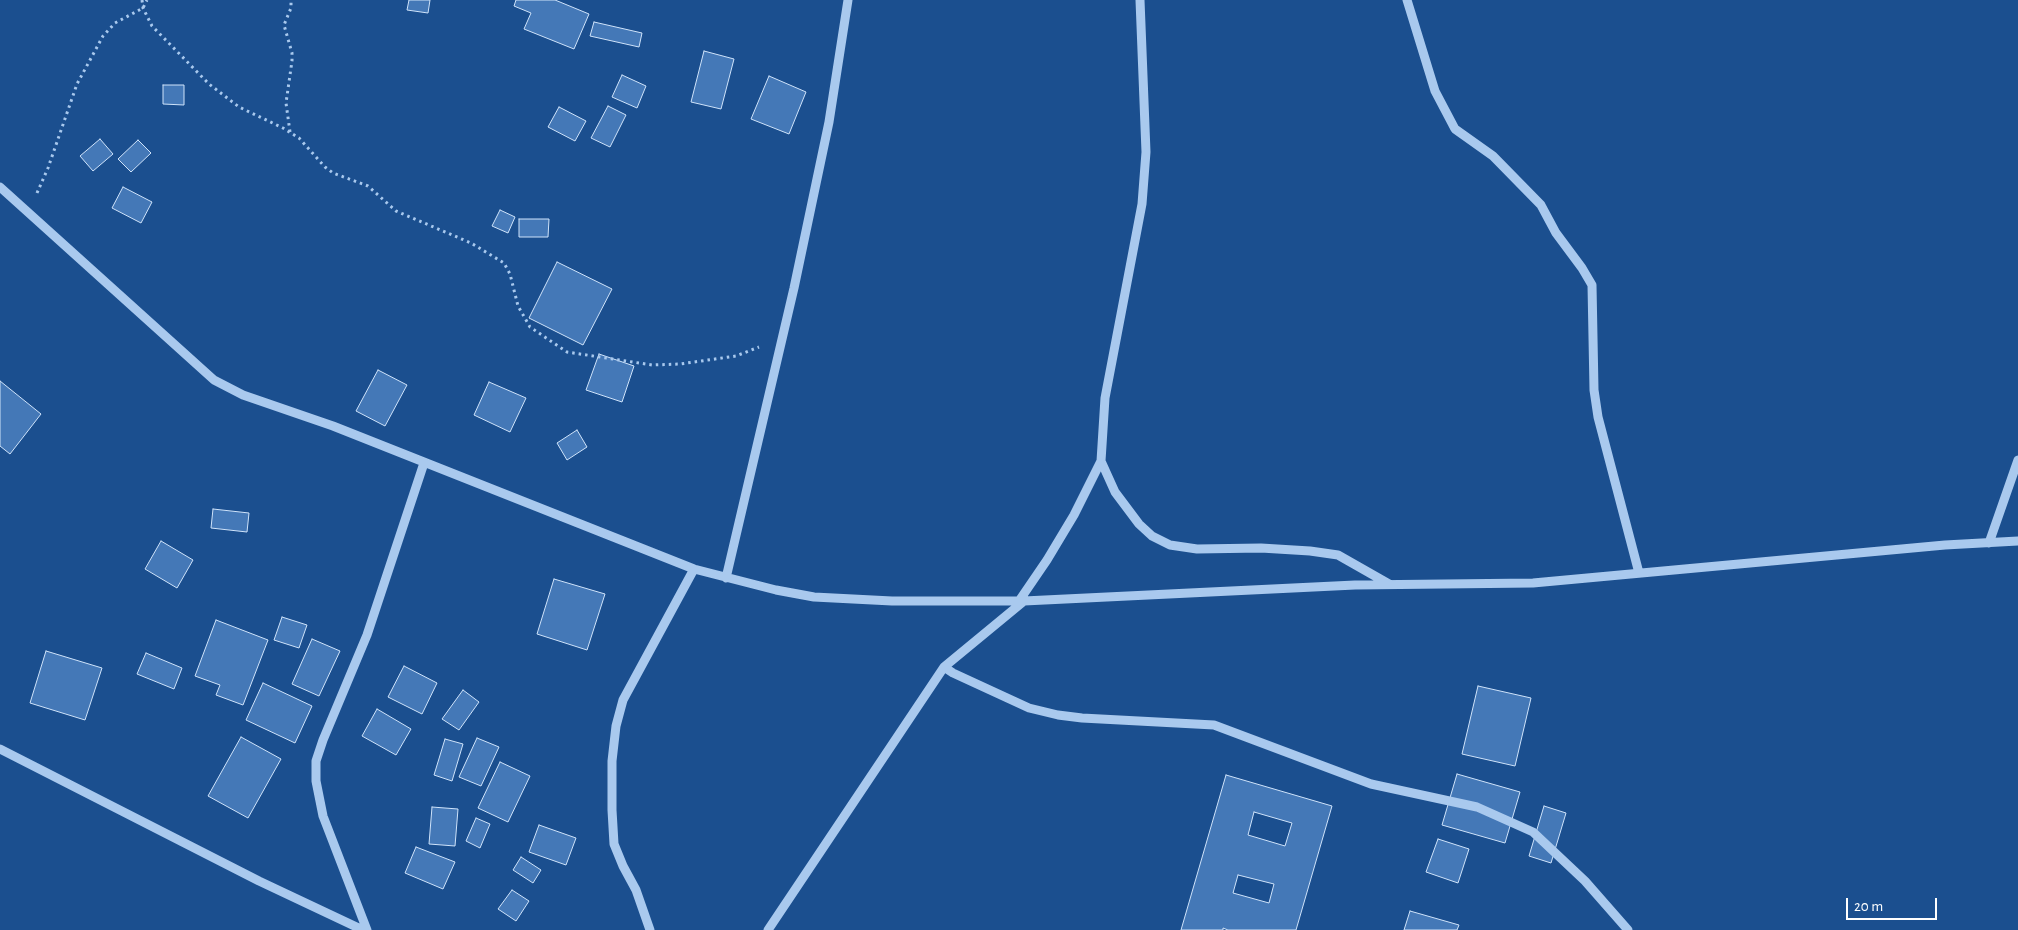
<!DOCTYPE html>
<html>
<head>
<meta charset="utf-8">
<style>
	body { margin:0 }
	#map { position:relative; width:2018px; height:930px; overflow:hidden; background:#1b4f8f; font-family:"Alegreya Sans",sans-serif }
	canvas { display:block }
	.scale { position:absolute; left:1846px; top:898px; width:91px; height:22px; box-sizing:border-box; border:2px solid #fff; border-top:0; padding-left:6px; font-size:15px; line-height:18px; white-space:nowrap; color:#fff; -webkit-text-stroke:4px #1b4f8f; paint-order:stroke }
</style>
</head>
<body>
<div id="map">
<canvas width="2018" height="930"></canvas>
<div class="scale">20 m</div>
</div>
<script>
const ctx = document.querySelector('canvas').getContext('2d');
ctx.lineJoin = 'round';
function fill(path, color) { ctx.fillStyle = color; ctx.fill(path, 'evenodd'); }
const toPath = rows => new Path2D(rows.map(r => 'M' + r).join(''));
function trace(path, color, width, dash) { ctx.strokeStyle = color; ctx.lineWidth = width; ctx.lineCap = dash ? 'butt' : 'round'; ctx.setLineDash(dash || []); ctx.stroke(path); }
const building = toPath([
	[409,0,430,0,428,13,407,10,409,0],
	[516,0,555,0,589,14,574,49,524,29,531,13,514,6,516,0],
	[594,22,642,33,639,47,590,36,594,22],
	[704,51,734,59,721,109,691,102,704,51],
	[622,75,646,86,637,108,612,97,622,75],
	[769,76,806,92,789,134,751,119,769,76],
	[163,85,184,85,184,105,163,104,163,85],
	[608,106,626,115,610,147,591,138,608,106],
	[559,107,586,121,575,141,548,127,559,107],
	[100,139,113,154,93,171,80,156,100,139],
	[138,140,151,153,131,172,118,159,138,140],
	[123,187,152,202,141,223,112,208,123,187],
	[500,210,515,217,508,233,492,226,500,210],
	[519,219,549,219,548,237,519,237,519,219],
	[557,262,612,289,583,345,529,318,557,262],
	[599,354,634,366,622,402,586,390,599,354],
	[378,370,407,385,385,426,356,411,378,370],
	[0,381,41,414,10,454,0,446,0,381],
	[489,382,526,398,510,432,474,415,489,382],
	[577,430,587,447,567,460,557,443,577,430],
	[213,509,249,513,247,532,211,528,213,509],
	[161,541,193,560,177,588,145,569,161,541],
	[554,579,605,594,587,650,537,634,554,579],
	[282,617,307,625,299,648,274,640,282,617],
	[216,620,268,640,243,705,216,695,220,685,195,676,216,620],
	[312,639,340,651,319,696,292,684,312,639],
	[46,651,102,668,85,720,30,703,46,651],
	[146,653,182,668,174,689,137,674,146,653],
	[404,666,437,683,422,714,388,697,404,666],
	[263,683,312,706,295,743,246,720,263,683],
	[1478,686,1531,698,1515,766,1462,754,1478,686],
	[463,690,479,702,459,730,442,719,463,690],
	[377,709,411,729,396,755,362,736,377,709],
	[241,737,281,759,248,818,208,796,241,737],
	[477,738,499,747,481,786,459,777,477,738],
	[445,739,463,744,452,781,434,775,445,739],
	[500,762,530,776,508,822,478,808,500,762],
	[1457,774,1520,792,1505,843,1442,825,1457,774],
	[1226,775,1332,806,1296,930,1228,930,1223,928,1223,930,1181,930,1226,775],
	[1254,812,1292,823,1285,846,1248,835,1254,812],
	[1238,875,1274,884,1269,903,1233,893,1238,875],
	[1544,806,1566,813,1551,863,1529,856,1544,806],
	[432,807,458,809,455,846,429,844,432,807],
	[476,818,490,824,480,848,466,841,476,818],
	[539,825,576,838,566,865,529,852,539,825],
	[1438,839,1469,849,1458,883,1426,872,1438,839],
	[416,847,455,862,443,889,405,873,416,847],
	[521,857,541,870,533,883,513,870,521,857],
	[512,890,529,901,516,921,498,909,512,890],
	[1410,911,1459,925,1457,930,1404,930,1410,911]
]);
const path = toPath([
	[142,0,143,8,152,26,209,84,239,107,283,128,299,138,325,167,333,173,368,186,396,211,471,243,504,263,510,274,518,306,530,327,567,352,652,365,680,364,736,356,759,347],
	[290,132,286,103,292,61,292,53,284,25,291,8,291,0],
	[37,193,48,168,77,84,103,36,115,23,143,8,147,0]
]);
const minor = toPath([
	[1407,0,1435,91,1455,129,1493,156,1541,205,1556,233,1582,268,1592,285,1594,390,1598,417,1639,573],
	[0,187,214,380,243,395,333,426,694,569,776,590,814,597,892,601,1024,601,1355,585,1533,583,1945,545,2018,541],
	[1101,461,1115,492,1139,524,1152,536,1170,545,1197,549,1261,548,1310,551,1338,555,1389,584],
	[1989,543,2018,460],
	[726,578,794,288,829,122,848,0],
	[1019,601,1047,560,1074,515,1101,461,1105,398,1142,204,1146,152,1140,0],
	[944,667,953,673,1029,708,1058,715,1082,718,1214,725,1371,784,1477,807,1533,832,1585,881,1628,930],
	[0,749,259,881,363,930],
	[367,930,323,816,316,781,316,761,323,740,367,635,424,463],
	[650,930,636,890,623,866,614,844,612,810,612,761,616,726,623,700,694,569],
	[768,930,944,667,1024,601]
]);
fill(building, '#4478b7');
trace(building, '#cfe3fa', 1);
trace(path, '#a9c9ee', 3, [2.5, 4]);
trace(minor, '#a9c9ee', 9);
</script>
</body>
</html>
